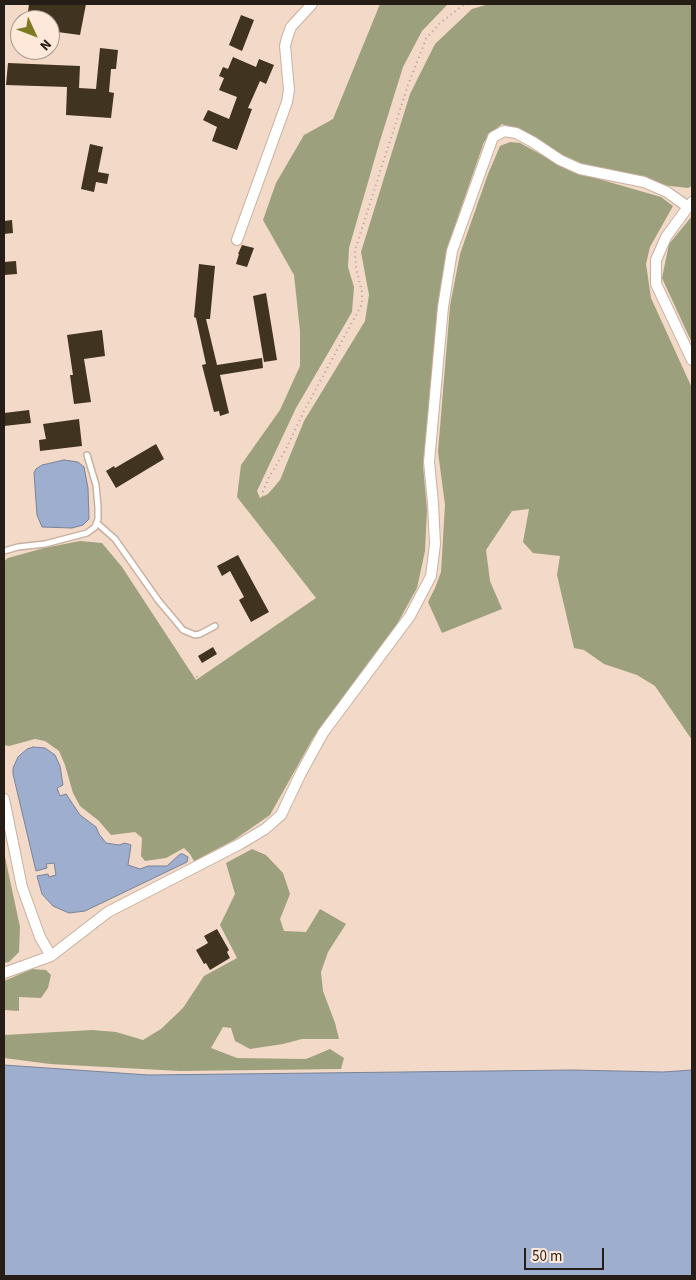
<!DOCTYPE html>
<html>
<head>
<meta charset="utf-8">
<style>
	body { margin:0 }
	#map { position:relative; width:696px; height:1280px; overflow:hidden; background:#f3d9c8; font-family:"Source Sans 3",sans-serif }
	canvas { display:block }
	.frame { position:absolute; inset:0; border:5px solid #261d17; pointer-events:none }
	.north { position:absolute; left:10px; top:10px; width:50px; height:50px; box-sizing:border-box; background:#fde8da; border:1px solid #a7978c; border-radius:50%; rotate:133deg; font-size:14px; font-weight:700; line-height:20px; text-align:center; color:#261d17 }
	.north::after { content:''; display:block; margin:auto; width:18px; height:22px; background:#7c7b22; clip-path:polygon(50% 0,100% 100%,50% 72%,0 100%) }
	.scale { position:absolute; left:524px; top:1248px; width:80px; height:22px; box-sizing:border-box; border:2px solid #261d17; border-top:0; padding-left:6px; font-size:15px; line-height:18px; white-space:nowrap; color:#261d17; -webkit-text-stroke:4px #fde8da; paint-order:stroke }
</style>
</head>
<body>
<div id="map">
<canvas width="696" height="1280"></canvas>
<div class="frame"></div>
<div class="north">N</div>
<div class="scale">50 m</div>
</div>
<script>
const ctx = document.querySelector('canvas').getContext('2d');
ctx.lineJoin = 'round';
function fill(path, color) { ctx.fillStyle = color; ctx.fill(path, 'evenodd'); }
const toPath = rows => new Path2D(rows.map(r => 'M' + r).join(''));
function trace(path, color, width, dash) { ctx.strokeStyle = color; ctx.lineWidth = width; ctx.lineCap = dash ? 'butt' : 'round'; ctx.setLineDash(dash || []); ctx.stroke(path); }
const forest = toPath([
	[380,4,448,4,422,31,403,67,379,144,349,248,348,267,354,287,352,312,296,408,257,491,260,498,268,494,280,480,304,421,365,321,369,295,361,252,410,94,435,44,472,9,489,4,692,4,692,186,688,188,662,185,646,178,581,164,559,154,520,130,502,124,491,133,484,142,446,251,438,308,423,465,427,510,425,551,417,588,397,624,313,738,270,815,234,840,194,861,190,854,184,848,166,858,145,861,141,856,142,838,135,832,111,835,99,821,80,806,73,793,65,765,59,751,45,741,35,739,9,746,4,745,4,561,8,558,44,548,80,541,102,543,122,567,196,680,316,598,237,497,241,465,280,410,300,366,300,331,294,275,263,220,276,183,304,135,333,119],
	[510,142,520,143,571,171,661,197,673,206,650,247,646,264,651,298,692,388,692,740,655,686,637,675,604,664,584,650,574,648,557,575,560,556,533,553,523,542,529,509,512,511,486,550,490,581,502,609,442,633,428,602,435,588,441,572,445,505,438,452,450,306,460,254,488,174,500,146],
	[692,216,692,343,662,278,669,244],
	[252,849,266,855,283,873,290,894,280,919,284,931,306,932,320,909,346,924,328,952,321,972,323,991,335,1023,339,1039,302,1039,283,1044,250,1049,235,1041,231,1028,223,1027,211,1048,237,1058,306,1059,330,1049,344,1058,341,1069,180,1071,50,1064,4,1058,4,1035,92,1030,116,1032,143,1040,161,1029,183,1008,204,976,237,958,220,925,235,894,226,863],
	[4,852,20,927,19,952,9,962,4,963],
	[32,969,46,970,51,975,48,988,41,998,19,997,19,1011,4,1010,4,981]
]);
const water = toPath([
	[64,460,78,462,84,467,88,488,89,519,83,525,72,528,42,527,37,515,34,473,36,469,42,465,64,460],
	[33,747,45,748,55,755,60,766,63,785,57,788,60,796,66,794,80,815,96,827,99,834,106,843,119,845,125,843,131,845,128,865,140,869,148,866,167,866,180,854,183,854,188,857,187,862,85,911,69,913,53,906,42,894,37,876,48,874,49,877,56,875,54,863,46,864,47,868,36,871,13,774,13,768,18,757,27,749,33,747],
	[4,1065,148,1075,572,1070,663,1072,692,1070,692,1276,4,1276,4,1065]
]);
const building = toPath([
	[29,4,86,4,80,35,50,31,50,20,27,20],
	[241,15,254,20,242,51,229,45],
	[100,48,118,50,116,69,111,69,109,92,114,93,111,118,66,115,67,87,6,85,8,63,80,66,79,88,96,89],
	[233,57,256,67,259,59,274,65,266,84,260,81,248,108,252,109,237,150,212,141,217,127,203,120,208,110,229,119,237,97,219,90,224,78,219,76,223,67,228,69],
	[90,144,103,147,98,172,109,174,107,184,96,182,94,192,81,189],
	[12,220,13,233,4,234,4,221],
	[242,245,254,248,247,267,236,264,239,254,238,254],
	[16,261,17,274,4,275,4,262],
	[199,264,215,266,210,319,206,319,217,365,262,358,263,368,220,375,229,413,220,416,219,411,214,412,202,365,206,364,196,318,194,317],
	[266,293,277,360,264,362,253,296],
	[102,330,105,356,84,359,91,402,74,404,70,375,73,375,67,335],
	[29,410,31,423,4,426,4,413],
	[79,419,82,446,40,451,39,440,46,439,43,424],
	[156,444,164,459,116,488,106,471,114,466,115,468],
	[238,555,269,612,251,622,239,600,244,597,230,571,222,576,217,566],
	[213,647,217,654,202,663,198,656],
	[217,929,229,950,227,952,230,958,210,970,206,963,204,964,196,950,208,943,204,936]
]);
const path = toPath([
	[4,622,205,679,225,674,254,661,277,646,323,608,327,599,326,593,271,517,262,494,268,479,286,449,303,413,362,304,362,292,356,268,355,250,408,85,426,39,439,24,462,6,469,4]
]);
const lane = toPath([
	[97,523,115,539,158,600,183,630,195,635,200,634,215,626],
	[4,551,18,547,45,544,87,533,95,527,98,519,98,507,96,485,87,455]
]);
const street = toPath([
	[688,207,666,237,656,260,656,284,692,360],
	[237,240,287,102,289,90,285,46,287,38,291,27,312,4],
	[4,799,22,887,40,937,51,956],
	[4,973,51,956,108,912,240,844,265,829,281,815,301,773,323,733,410,616,431,576,435,544,433,503,429,462,443,307,452,251,493,137,504,131,516,133,533,142,560,160,580,169,644,182,667,192,688,207,692,202]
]);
fill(forest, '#9da07c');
fill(water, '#9daece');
trace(water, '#798297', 1);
fill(building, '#40331f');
trace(lane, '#c9b0a0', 8);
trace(street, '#c9b0a0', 12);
trace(path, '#b19d8f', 2, [1, 4]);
trace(lane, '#fff', 5);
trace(street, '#fff', 10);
</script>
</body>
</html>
